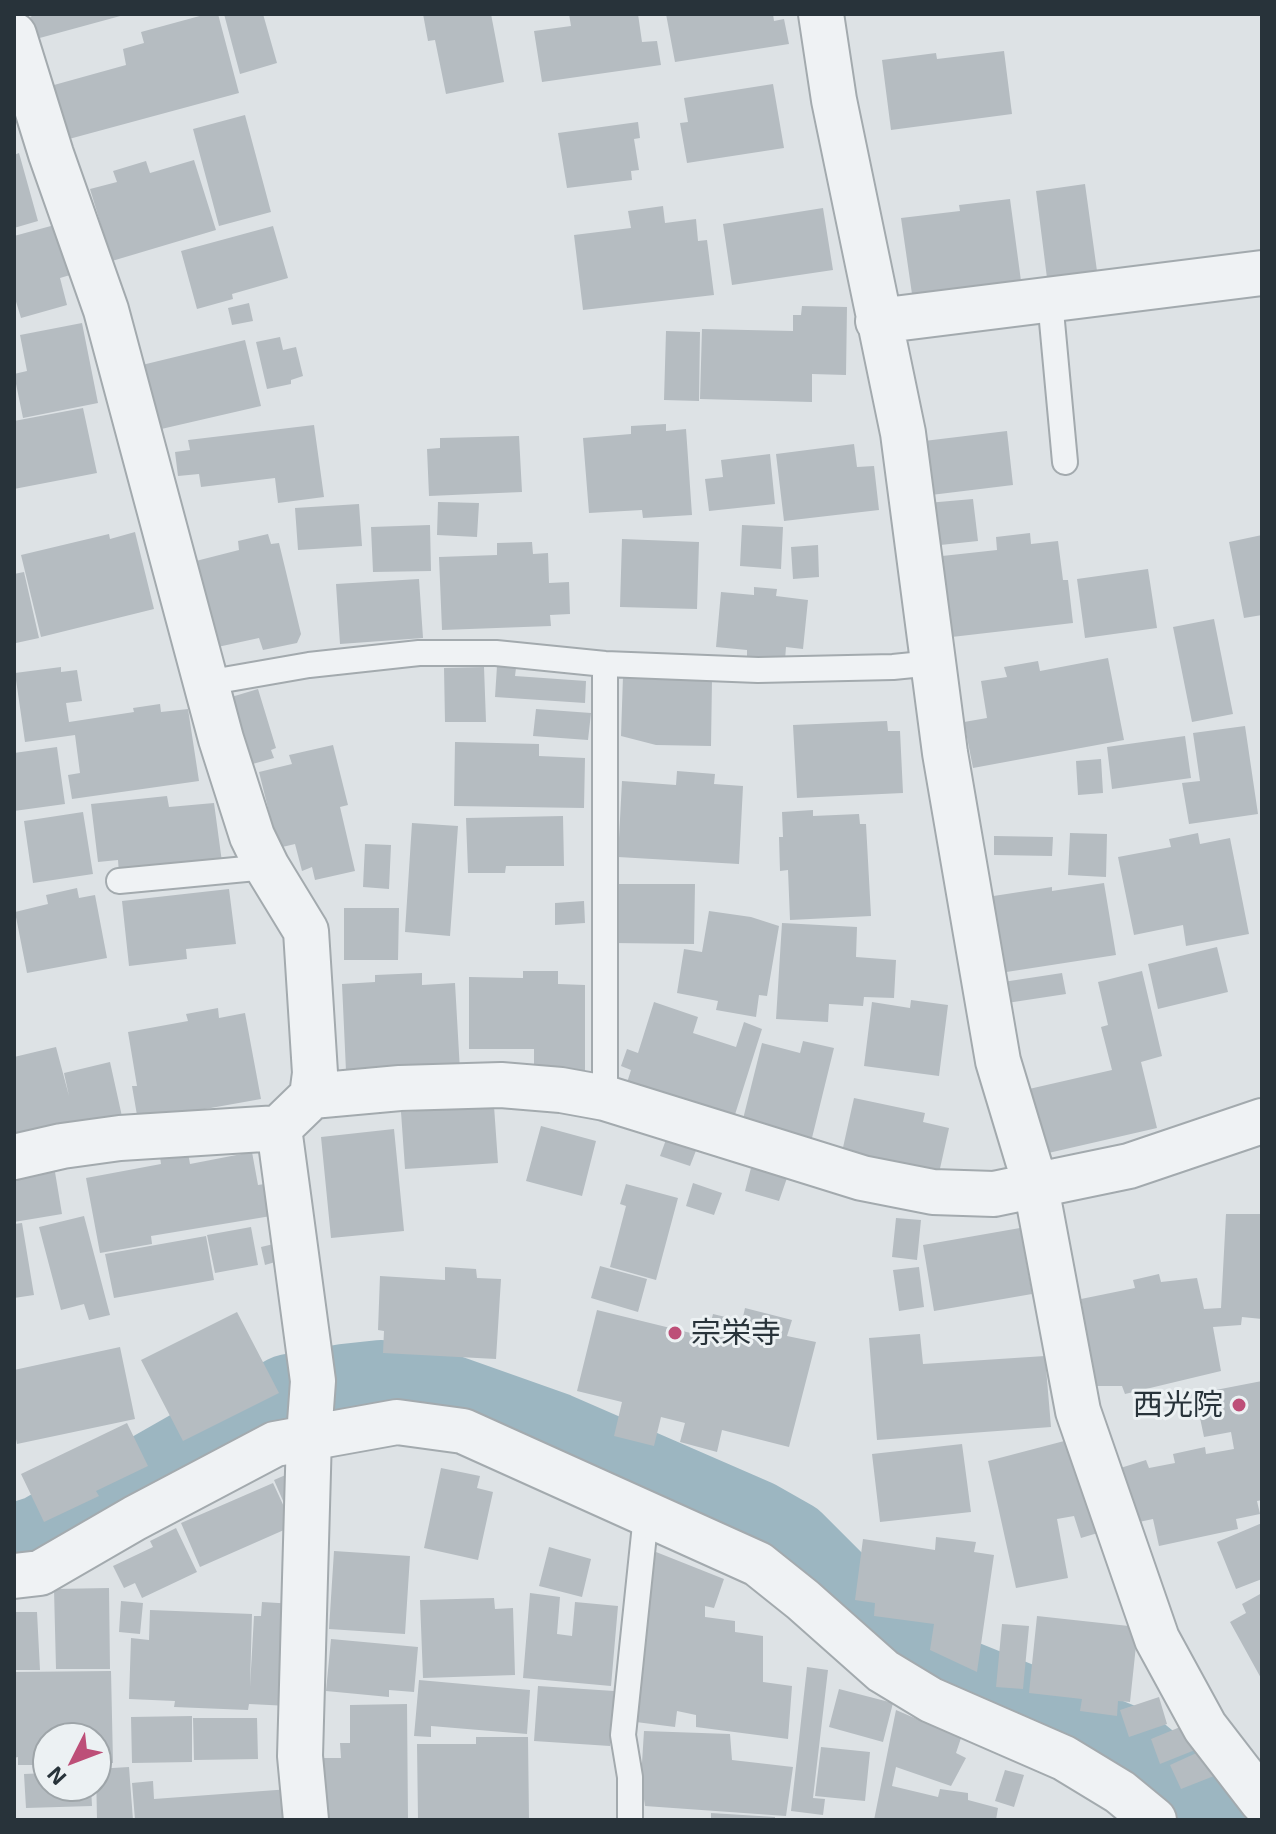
<!DOCTYPE html>
<html>
<head>
<meta charset="utf-8">
<style>
	body { margin:0 }
	#map { position:relative; width:1276px; height:1834px; overflow:hidden; background:#dde2e5; font-family:"Exo 2",sans-serif }
	canvas { display:block }
	.frame { position:absolute; inset:0; border:16px solid #28333a; pointer-events:none }
	.north { position:absolute; left:32px; top:1722px; width:80px; height:80px; box-sizing:border-box; background:#ecf1f3; border:2px solid #9ea5a9; border-radius:50%; rotate:228deg; font-size:22px; font-weight:700; line-height:32px; text-align:center; color:#28333a }
	.north::after { content:''; display:block; margin:auto; width:28px; height:36px; background:#bd4f78; clip-path:polygon(50% 0,100% 100%,50% 72%,0 100%) }
</style>
</head>
<body>
<div id="map">
<canvas width="1276" height="1834"></canvas>
<div class="frame"></div>
<div class="north">N</div>
</div>
<script>
const ctx = document.querySelector('canvas').getContext('2d');
ctx.lineJoin = 'round';
const toPath = rows => new Path2D(rows.map(r => 'M' + r).join(''));
function trace(path, color, width, dash) { ctx.strokeStyle = color; ctx.lineWidth = width; ctx.lineCap = dash ? 'butt' : 'round'; ctx.setLineDash(dash || []); ctx.stroke(path); }
function fill(path, color) { ctx.fillStyle = color; ctx.fill(path, 'evenodd'); }
function drawText(font, color, halo, rows, align = 'center') {
  ctx.font = font + ' "Exo 2","Noto Sans JP",sans-serif'; ctx.lineWidth = 6; ctx.setLineDash([]); ctx.textBaseline = 'middle'; ctx.strokeStyle = halo; ctx.fillStyle = color; for (const [text, x, y, turn = 0] of rows) {
    ctx.save(); ctx.translate(x, y); ctx.rotate((+turn || 0) * Math.PI / 180); ctx.textAlign = isNaN(turn) ? turn : align; if (halo) ctx.strokeText(text, 0, 0); ctx.fillText(text, 0, 0); ctx.restore();
  }
}
const river = toPath([
	[14,1548,42,1539,289,1398,344,1388,381,1384,441,1396,554,1436,754,1523,791,1544,891,1644,946,1677,1127,1750,1192,1803,1242,1820]
]);
const building = toPath([
	[36,14,124,14,124,15,36,39,30,17],
	[207,14,218,14,239,93,69,139,54,85,126,65,123,49,144,43,141,32],
	[224,14,263,14,277,63,240,74],
	[423,14,491,14,504,82,446,94,435,40,428,41],
	[569,14,638,14,642,42,657,41,661,65,542,82,534,31,571,26],
	[666,14,773,14,774,21,784,19,789,44,675,62],
	[1004,51,1012,114,891,130,882,60,936,53,937,59],
	[773,84,784,148,687,163,680,123,688,122,684,98],
	[245,115,271,212,219,226,193,129],
	[638,122,640,138,634,139,639,170,631,171,632,180,567,188,558,133],
	[19,153,38,221,14,228,14,155],
	[194,160,216,230,112,261,90,189,117,182,113,171,146,161,150,173],
	[1085,184,1097,271,1047,278,1036,191],
	[1010,199,1021,281,912,294,901,218,960,211,959,205],
	[663,206,665,223,696,219,698,241,707,240,714,295,583,310,574,235,631,228,628,211],
	[823,208,833,270,732,285,723,224],
	[62,223,77,273,60,278,67,305,21,318,14,295,14,236],
	[273,226,288,278,232,294,233,299,197,309,181,251],
	[249,303,253,321,232,325,228,308],
	[802,306,847,307,846,375,812,374,812,402,700,399,702,329,793,331,793,315,801,315],
	[82,323,98,403,23,418,14,374,27,371,20,335],
	[666,331,700,332,699,401,664,400],
	[280,337,283,350,296,347,303,376,291,380,291,384,267,389,256,342],
	[245,340,261,406,157,430,142,365],
	[83,408,97,473,14,489,14,421],
	[666,424,666,431,686,429,692,515,643,518,642,510,589,513,583,438,631,434,631,426],
	[314,425,324,497,278,503,275,478,201,487,199,474,178,476,175,452,190,450,188,440],
	[1007,431,1013,485,931,495,924,441],
	[519,436,522,492,429,496,427,449,440,448,440,438],
	[854,444,857,467,874,466,879,510,784,521,776,454],
	[770,454,775,504,709,511,705,479,723,477,721,460],
	[973,499,978,541,931,546,927,503],
	[438,502,479,503,477,537,437,535],
	[359,504,362,546,298,550,295,508],
	[430,525,431,571,373,572,371,527],
	[742,525,783,527,781,569,740,566],
	[135,532,154,609,41,637,21,555,109,534,110,539],
	[1030,533,1031,544,1058,541,1063,580,1068,580,1073,623,943,638,933,557,997,550,996,537],
	[268,534,271,544,279,543,301,634,297,643,263,650,259,638,213,648,192,562,239,550,238,541],
	[1262,535,1262,615,1244,618,1229,542],
	[622,539,699,542,697,609,620,607],
	[532,542,533,554,548,553,549,583,569,582,570,614,550,615,551,626,442,630,439,557,497,555,497,543],
	[818,545,819,577,793,579,791,547],
	[1148,569,1157,628,1085,638,1077,579],
	[24,572,39,638,16,643,14,574],
	[419,579,423,638,340,644,336,584],
	[754,587,777,589,776,596,808,600,803,649,786,647,785,660,747,657,747,650,716,647,721,592,754,595],
	[1214,619,1233,714,1192,722,1173,627],
	[1108,658,1124,740,973,768,964,722,987,718,981,681,1007,677,1004,667,1038,661,1040,671],
	[497,666,516,668,515,676,586,681,585,703,495,697],
	[61,667,61,672,77,670,82,701,66,703,69,722,134,712,133,708,160,704,161,712,188,709,199,781,72,799,68,775,80,773,75,735,25,742,15,673],
	[484,667,486,722,445,722,444,668],
	[623,676,712,679,711,746,656,745,621,736],
	[258,689,276,748,271,750,274,758,249,765,228,698],
	[536,709,591,713,588,740,533,736],
	[887,721,888,731,900,731,903,793,797,798,793,725],
	[1245,726,1258,814,1189,824,1182,783,1200,781,1193,733],
	[1185,736,1191,778,1112,789,1107,747],
	[455,742,539,744,539,756,585,758,584,808,454,806],
	[333,745,348,805,340,807,355,871,315,880,312,867,302,871,295,844,278,848,259,772,292,764,289,755],
	[57,747,65,804,14,811,14,753],
	[1101,759,1103,793,1078,795,1076,761],
	[677,771,715,774,714,784,743,786,739,864,618,857,622,781,676,785],
	[167,796,169,807,214,803,222,862,119,874,118,860,98,862,91,804],
	[813,810,813,816,859,814,860,824,866,824,871,916,790,920,788,870,780,871,779,837,783,837,782,812],
	[83,812,93,874,33,883,24,821],
	[563,816,564,866,506,866,505,873,468,873,466,818],
	[412,823,458,826,450,936,405,932],
	[1070,833,1107,834,1106,877,1068,875],
	[1198,833,1200,844,1230,838,1249,934,1186,946,1183,925,1134,935,1118,857,1171,847,1169,839],
	[994,836,1053,837,1052,856,994,855],
	[365,844,391,845,389,889,363,887],
	[1104,883,1116,955,1000,973,987,897,1052,887,1052,891],
	[612,884,695,884,694,944,613,943],
	[77,888,79,898,95,895,107,958,27,973,15,912,48,904,46,895],
	[229,889,236,944,186,949,187,959,129,966,122,901],
	[584,901,585,923,555,925,555,903],
	[344,908,399,908,398,960,344,960],
	[709,911,751,917,779,926,767,996,759,995,756,1017,716,1010,718,1001,677,993,684,949,702,952],
	[782,923,857,927,856,957,896,960,894,998,864,997,863,1006,829,1004,828,1022,776,1019],
	[1217,947,1228,992,1158,1009,1148,964],
	[523,971,558,971,558,984,585,985,585,1072,534,1071,534,1049,469,1049,469,977,523,978],
	[1142,971,1162,1056,1141,1062,1157,1128,1044,1154,1029,1089,1112,1070,1101,1027,1108,1025,1098,982],
	[422,973,422,985,455,983,460,1071,346,1071,342,984,375,982,375,975],
	[1062,973,1066,994,1007,1003,1003,982],
	[911,1000,948,1005,939,1076,864,1066,872,1002,910,1008],
	[654,1002,698,1017,693,1033,736,1047,744,1022,762,1029,732,1124,625,1089,631,1070,621,1066,627,1049,638,1053],
	[218,1008,219,1018,245,1013,261,1099,138,1121,132,1086,137,1086,128,1032,188,1021,186,1014],
	[803,1041,834,1048,810,1146,743,1119,762,1043,800,1053],
	[56,1047,69,1096,64,1073,110,1062,123,1121,14,1140,14,1057],
	[854,1098,925,1113,923,1122,949,1128,939,1173,842,1152],
	[494,1106,498,1163,405,1169,401,1112],
	[541,1126,596,1141,582,1196,526,1181],
	[394,1129,404,1231,331,1238,321,1137],
	[667,1137,697,1148,690,1166,660,1156],
	[188,1152,190,1164,252,1152,258,1185,271,1183,277,1215,151,1236,152,1244,100,1253,86,1178,161,1164,160,1157],
	[751,1168,787,1178,779,1201,745,1191],
	[55,1172,62,1214,14,1222,14,1178],
	[693,1183,722,1193,714,1215,686,1206],
	[626,1184,678,1198,656,1280,610,1267,626,1206,620,1204],
	[1226,1214,1262,1214,1262,1319,1242,1317,1241,1325,1213,1327,1221,1371,1125,1394,1122,1386,1092,1386,1076,1311,1083,1309,1081,1299,1135,1288,1133,1280,1159,1274,1161,1282,1197,1278,1204,1309,1221,1308],
	[84,1216,110,1315,89,1320,84,1304,61,1310,39,1227],
	[896,1218,921,1220,917,1260,892,1257],
	[22,1223,34,1295,14,1298,14,1224],
	[251,1227,258,1265,215,1273,207,1235],
	[1020,1228,1032,1294,934,1311,923,1245],
	[206,1236,214,1280,114,1298,105,1254],
	[278,1243,282,1260,265,1265,261,1247],
	[600,1266,647,1279,638,1312,591,1298],
	[445,1267,476,1269,477,1278,501,1279,496,1359,383,1353,384,1331,378,1330,380,1276,445,1280],
	[919,1267,924,1307,899,1311,893,1270],
	[745,1308,792,1320,787,1336,816,1342,789,1447,722,1430,717,1452,680,1442,685,1423,661,1417,654,1446,614,1436,622,1402,577,1391,597,1310,707,1337,713,1314,742,1321],
	[237,1312,279,1393,183,1441,141,1360],
	[920,1334,923,1364,1045,1356,1051,1427,877,1440,869,1338],
	[120,1347,135,1419,17,1444,14,1429,14,1370],
	[1262,1381,1262,1500,1257,1501,1260,1514,1236,1519,1238,1529,1159,1546,1153,1519,1125,1525,1114,1470,1146,1460,1149,1468,1175,1463,1173,1454,1205,1447,1206,1454,1234,1449,1231,1432,1204,1437,1195,1394],
	[127,1423,148,1466,96,1491,99,1496,44,1522,21,1474],
	[1068,1440,1101,1532,1081,1538,1074,1516,1057,1519,1068,1578,1016,1588,988,1461],
	[962,1444,971,1512,880,1522,872,1454],
	[304,1467,290,1517,274,1480],
	[441,1468,480,1476,477,1488,493,1492,478,1560,424,1548],
	[273,1483,293,1526,200,1567,181,1523],
	[1262,1523,1262,1579,1236,1589,1217,1542],
	[176,1528,197,1572,142,1598,135,1583,124,1588,113,1566,153,1547,150,1541],
	[936,1537,976,1542,974,1552,994,1555,977,1672,930,1650,934,1624,874,1616,875,1603,855,1600,863,1539,935,1550],
	[549,1547,591,1559,582,1597,539,1586],
	[651,1550,724,1579,714,1608,705,1606,705,1617,735,1621,735,1632,763,1636,763,1682,792,1686,788,1739,696,1727,696,1715,677,1711,675,1727,636,1722],
	[334,1551,410,1556,405,1634,329,1629],
	[109,1588,110,1669,56,1669,54,1589],
	[530,1593,560,1597,557,1634,572,1636,575,1602,618,1606,611,1686,523,1678],
	[1262,1593,1262,1680,1230,1622,1246,1613,1242,1604],
	[494,1598,495,1609,513,1608,515,1675,423,1678,420,1600],
	[121,1601,143,1603,140,1634,119,1632],
	[262,1602,295,1604,289,1706,249,1704,248,1710,174,1707,175,1701,129,1699,131,1638,149,1640,150,1610,252,1614,250,1687,254,1616,261,1616],
	[14,1612,37,1612,40,1670,14,1670],
	[1037,1616,1138,1627,1130,1702,1118,1701,1117,1716,1080,1711,1082,1699,1029,1693],
	[1002,1624,1029,1626,1023,1689,996,1687],
	[331,1639,418,1647,414,1692,389,1690,389,1697,326,1691],
	[807,1667,828,1670,813,1798,825,1799,823,1815,791,1811],
	[111,1671,113,1763,96,1764,96,1738,48,1738,48,1765,18,1765,18,1757,14,1758,14,1672],
	[419,1680,530,1690,527,1734,431,1726,431,1737,414,1736],
	[538,1686,614,1691,610,1746,534,1741],
	[839,1689,893,1703,883,1742,829,1727],
	[1159,1697,1167,1724,1129,1737,1120,1710],
	[407,1704,408,1820,322,1819,321,1758,341,1758,340,1743,350,1743,350,1705],
	[896,1710,961,1738,956,1753,966,1758,951,1786,896,1767,892,1786,938,1797,940,1789,968,1793,968,1800,998,1808,996,1820,874,1820],
	[192,1716,192,1762,132,1763,131,1717],
	[193,1718,257,1718,258,1759,194,1760],
	[1185,1725,1195,1750,1160,1764,1151,1739],
	[644,1731,730,1734,732,1760,793,1767,786,1816,645,1806,641,1779],
	[476,1737,528,1737,529,1820,418,1820,417,1744,476,1744],
	[821,1747,870,1752,865,1801,815,1796],
	[1203,1750,1214,1776,1181,1789,1170,1765],
	[129,1767,133,1820,97,1820,96,1769],
	[1005,1770,1024,1775,1014,1807,995,1801],
	[48,1773,48,1786,91,1786,92,1806,26,1808,24,1774],
	[153,1781,154,1799,290,1789,292,1820,135,1820,132,1783],
	[711,1813,775,1817,775,1820,711,1820]
]);
const service = toPath([
	[1050,300,1065,462],
	[605,664,605,1098],
	[206,683,309,665,419,653,496,653,605,664,758,670,893,667,933,663],
	[119,881,267,867],
	[630,1820,630,1777,623,1735,646,1515]
]);
const minor = toPath([
	[821,14,834,100,903,433,945,753,998,1061,1036,1187,1078,1411,1157,1639,1205,1727,1262,1801],
	[14,35,51,154,106,310,221,739,252,836,267,867,306,931,315,1073,312,1096,279,1128,313,1381,309,1436,300,1756,306,1820],
	[878,321,1262,273],
	[312,1096,400,1088,501,1085,561,1090,605,1098,862,1178,933,1192,994,1194,1129,1166,1262,1121],
	[14,1157,62,1146,120,1138,279,1128],
	[14,1576,40,1573,135,1518,275,1444,397,1422,463,1431,758,1564,803,1600,883,1671,931,1700,1064,1758,1120,1792,1154,1820]
]);
const markers = [
	[675,1333,8,"#bd4f78"],
	[1239,1405,8,"#bd4f78"]
];
const poiNames = [
	["宗栄寺",691,1333],
	["西光院",1223,1405,"right"]
];
trace(river, '#9cb6c1', 88);
fill(building, '#b5bcc1');
trace(service, '#a3aaae', 28);
trace(minor, '#a3aaae', 48);
trace(service, '#eff2f4', 24);
trace(minor, '#eff2f4', 44);
for (const [x, y, r, color] of markers) { const dot = new Path2D(); dot.arc(x, y, r, 0, 2 * Math.PI); ctx.fillStyle = color; ctx.fill(dot); trace(dot, '#ecf1f3', 3); }
drawText('30px', '#28333a', '#ecf1f3', poiNames, 'left');
</script>
</body>
</html>
